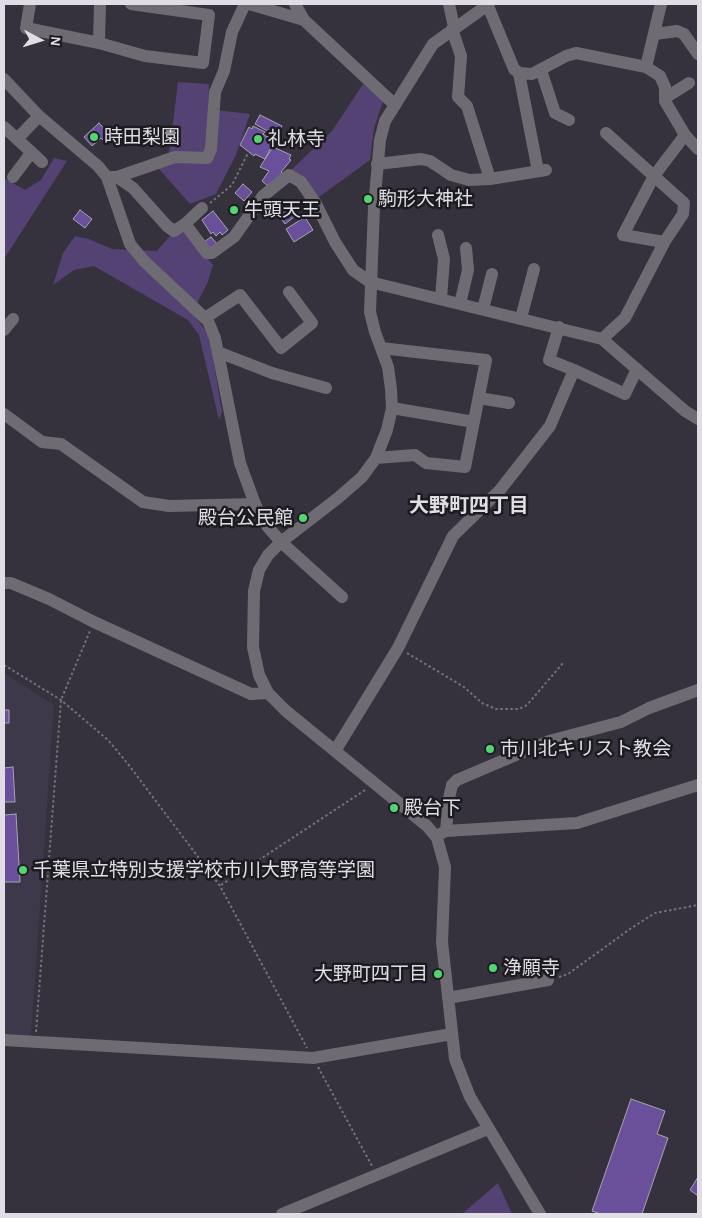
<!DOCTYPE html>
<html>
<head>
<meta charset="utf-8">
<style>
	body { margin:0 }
	#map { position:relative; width:702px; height:1218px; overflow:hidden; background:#35323d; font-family:"Alegreya Sans",sans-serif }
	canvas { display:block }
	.frame { position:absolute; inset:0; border:5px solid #e0dee4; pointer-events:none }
	.north { position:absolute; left:15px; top:15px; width:50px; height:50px; -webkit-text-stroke:4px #1c1b20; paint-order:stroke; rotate:95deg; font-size:14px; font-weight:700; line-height:20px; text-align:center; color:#e0dee4 }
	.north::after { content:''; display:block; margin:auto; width:18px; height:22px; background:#e0dee4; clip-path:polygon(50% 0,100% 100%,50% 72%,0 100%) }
</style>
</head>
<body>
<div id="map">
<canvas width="702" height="1218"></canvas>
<div class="frame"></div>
<div class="north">N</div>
</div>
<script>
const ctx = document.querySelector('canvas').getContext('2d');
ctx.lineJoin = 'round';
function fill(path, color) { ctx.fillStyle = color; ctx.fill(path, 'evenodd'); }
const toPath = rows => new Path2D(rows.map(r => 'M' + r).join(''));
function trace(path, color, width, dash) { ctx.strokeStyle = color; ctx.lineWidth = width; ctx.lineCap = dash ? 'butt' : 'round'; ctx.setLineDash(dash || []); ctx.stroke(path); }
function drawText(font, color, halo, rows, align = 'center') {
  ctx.font = font + ' "Alegreya Sans","Noto Sans JP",sans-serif'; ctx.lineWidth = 5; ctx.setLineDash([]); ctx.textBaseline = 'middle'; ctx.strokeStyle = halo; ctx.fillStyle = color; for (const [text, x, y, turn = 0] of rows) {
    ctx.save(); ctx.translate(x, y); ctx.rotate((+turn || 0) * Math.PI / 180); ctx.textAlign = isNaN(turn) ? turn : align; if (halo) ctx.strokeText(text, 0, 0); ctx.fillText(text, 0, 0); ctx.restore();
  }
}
const built = toPath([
	[4,673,54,705,31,1036,4,1034]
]);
const green = toPath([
	[178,82,209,84,208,109,250,114,236,155,216,194,190,204,151,160,169,154],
	[363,84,383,101,374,128,370,160,319,197,290,171,332,131],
	[54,158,67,161,4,259,4,178,25,190,41,180],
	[174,231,187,233,213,265,207,284,192,313,209,335,222,412,219,420,199,335,188,320,94,266,74,270,53,285,63,253,75,236,89,239,112,249,157,251],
	[498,1183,512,1214,462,1214]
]);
const building = toPath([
	[260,115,282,126,265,159,255,154,254,156,240,145,249,127,252,129,253,126,265,132,263,134,267,137,269,132,255,124,260,115],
	[99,123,111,136,104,141,101,138,92,146,84,137,99,123],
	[273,147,291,155,289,159,291,160,281,172,283,174,269,187,262,181,269,171,260,167,273,147],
	[243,184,252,192,244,201,235,193,243,184],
	[284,202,294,217,285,224,274,209,284,202],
	[233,206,239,210,236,215,230,210,233,206],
	[80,210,92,219,85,228,73,219,80,210],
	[213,211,228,230,222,235,220,232,216,236,213,232,211,234,202,220,213,211],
	[305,217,313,230,294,242,286,229,305,217],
	[211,237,218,245,210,250,204,242,211,237],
	[4,704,4,710,9,710,9,723,4,723,4,704],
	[13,767,15,802,4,802,4,768,13,767],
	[16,814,20,882,4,882,4,815,16,814],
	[631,1099,665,1111,657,1134,668,1138,642,1214,601,1214,592,1211,631,1099],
	[698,1177,698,1196,690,1190,698,1177]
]);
const path = toPath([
	[210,203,232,185,248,153],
	[407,653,464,687,482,703,496,709,519,709,527,705,563,663],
	[4,665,61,700,108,740,128,764,220,886,307,1048],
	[221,885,365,790],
	[559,977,568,974,630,929,655,913,698,905],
	[36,1032,61,700,90,631],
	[318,1067,372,1166]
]);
const minor = toPath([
	[30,4,26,28,99,43],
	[100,4,99,43,145,56,203,63,209,15,131,4],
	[249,4,304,20,394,104],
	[295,4,304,20],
	[449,4,454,27],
	[489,4,433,44,385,121,380,140,374,207,370,312,375,332,388,367,391,389,392,408,387,430,376,458,362,477,338,498,281,542,268,555,259,570,254,591,253,647,259,675,268,693,286,711,427,826,437,838,445,867,442,942,455,1059,470,1097,540,1214],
	[661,4,646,67,660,76,665,87,665,101,685,135,698,149],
	[488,6,514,69,519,73,538,171],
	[452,29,461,56,458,97,467,106,490,179],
	[655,34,677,31,684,34,698,54],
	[541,70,555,113,569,120],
	[519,73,532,74,566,56,576,53,646,67],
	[4,79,39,116,98,166,107,177,130,244,144,261,208,321,215,338,240,463,255,504,267,526,281,542,342,597],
	[665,98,689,83],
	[4,127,42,162],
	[17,139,39,116],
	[377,164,421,159,430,161,451,175,469,180,490,179,546,170],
	[13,177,31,153],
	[107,177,117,177,133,188,167,226,174,231,185,224,207,253,212,253,234,237,263,196,289,175,301,182,316,204,335,242,353,270,370,282,602,339,685,411,698,419],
	[117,177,175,157,207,158,211,149,215,92,224,71,232,32,245,4],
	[185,224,202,208],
	[438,235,444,259,441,299],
	[664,242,623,235,654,176,685,135],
	[460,304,468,270,466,248],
	[483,309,492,274],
	[205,318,240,295,281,348,312,323,289,292],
	[521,318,534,269],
	[4,330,13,319],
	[602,339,625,318,665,241,683,214,684,203,606,133],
	[218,352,272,373,326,388],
	[574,370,625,394,637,369],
	[479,398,509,403],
	[392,408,474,422],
	[4,414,42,442,61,444,143,502,169,506,255,504],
	[376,458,415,455,426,463,465,467,486,360,381,348],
	[4,583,11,583,49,599,94,622,251,694,268,693],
	[335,751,398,648,453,536,500,490,550,426,574,370,549,360,559,327],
	[446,831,449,798,452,785,457,780,549,741,621,722,649,708,698,690],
	[440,834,446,831,577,823,698,785],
	[448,998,548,980],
	[4,1040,313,1058,452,1034],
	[282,1214,488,1129]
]);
const markers = [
	[94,137,5,"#53d672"],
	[258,139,5,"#53d672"],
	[368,199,5,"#53d672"],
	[234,210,5,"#53d672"],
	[303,518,5,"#53d672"],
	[490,749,5,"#53d672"],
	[394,808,5,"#53d672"],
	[23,870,5,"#53d672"],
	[493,968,5,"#53d672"],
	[438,974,5,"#53d672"]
];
const poiNames = [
	["時田梨園",104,137],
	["礼林寺",268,139],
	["駒形大神社",378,199],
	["牛頭天王",244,210],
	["殿台公民館",293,518,"right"],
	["市川北キリスト教会",500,749],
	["殿台下",404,808],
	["千葉県立特別支援学校市川大野高等学園",33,870],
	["浄願寺",503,968],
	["大野町四丁目",428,974,"right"]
];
const neighbourhoodNames = [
	["大野町四丁目",469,506]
];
fill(built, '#3e394a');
fill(green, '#534273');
fill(building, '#6a509a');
trace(building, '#a7a3b0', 1);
trace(path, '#73717a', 2, [2.5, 2.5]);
trace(minor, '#6e6c72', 12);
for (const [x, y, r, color] of markers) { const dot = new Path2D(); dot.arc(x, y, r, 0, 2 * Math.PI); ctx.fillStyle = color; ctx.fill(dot); trace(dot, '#1c1b20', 2); }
drawText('19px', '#e0dee4', '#1c1b20', poiNames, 'left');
drawText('bold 20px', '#e0dee4', '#1c1b20', neighbourhoodNames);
</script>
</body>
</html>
